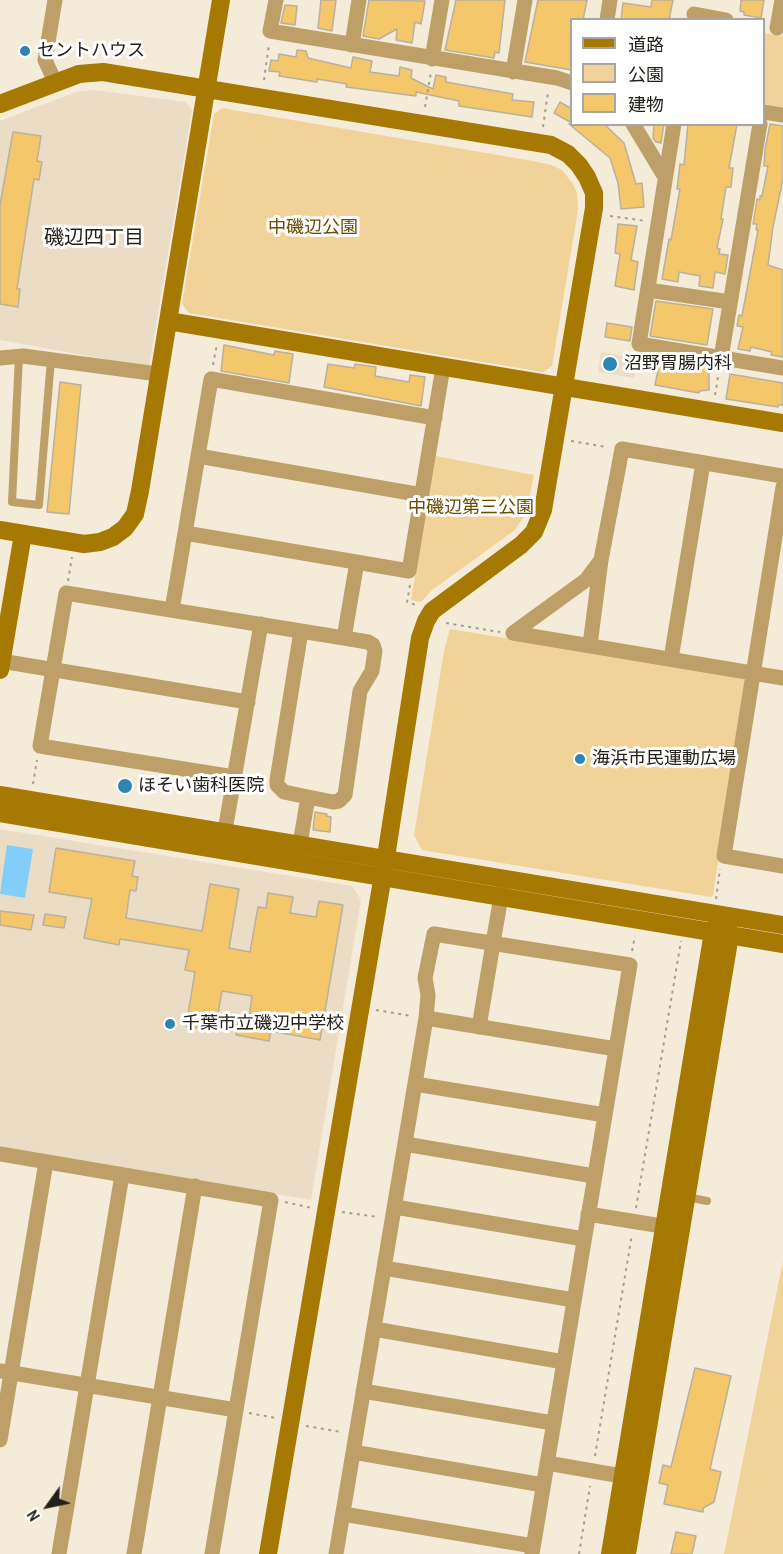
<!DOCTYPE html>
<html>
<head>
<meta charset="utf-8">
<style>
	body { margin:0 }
	#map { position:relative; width:783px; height:1554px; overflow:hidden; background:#f4ebd9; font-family:"Archivo Narrow","Noto Sans JP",sans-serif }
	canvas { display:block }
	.legend { position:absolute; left:570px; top:18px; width:195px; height:108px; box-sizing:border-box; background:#fff; border:2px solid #a7a6a3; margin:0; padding:8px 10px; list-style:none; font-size:18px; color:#232019 }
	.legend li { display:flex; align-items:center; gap:12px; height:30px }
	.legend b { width:30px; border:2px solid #a7a6a3 }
	.north { position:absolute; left:18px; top:1476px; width:60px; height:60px; -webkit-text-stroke:4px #fff; paint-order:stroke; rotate:237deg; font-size:16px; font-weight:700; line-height:24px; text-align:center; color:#232019 }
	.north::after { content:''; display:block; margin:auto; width:21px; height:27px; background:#232019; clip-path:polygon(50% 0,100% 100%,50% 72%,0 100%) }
</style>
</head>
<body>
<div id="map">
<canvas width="783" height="1554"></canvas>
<ul class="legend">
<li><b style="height:8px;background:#a57902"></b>道路</li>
<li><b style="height:16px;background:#f1d298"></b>公園</li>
<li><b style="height:16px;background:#f5c76b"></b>建物</li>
</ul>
<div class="north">N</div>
</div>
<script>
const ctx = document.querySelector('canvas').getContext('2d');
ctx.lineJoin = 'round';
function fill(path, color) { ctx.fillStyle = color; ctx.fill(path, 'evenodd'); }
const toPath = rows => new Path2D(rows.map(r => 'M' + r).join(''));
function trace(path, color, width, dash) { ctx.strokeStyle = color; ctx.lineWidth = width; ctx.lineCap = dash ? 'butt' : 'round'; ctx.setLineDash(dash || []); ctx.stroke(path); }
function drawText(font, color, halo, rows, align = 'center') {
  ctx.font = font + ' "Archivo Narrow","Noto Sans JP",sans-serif'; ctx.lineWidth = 6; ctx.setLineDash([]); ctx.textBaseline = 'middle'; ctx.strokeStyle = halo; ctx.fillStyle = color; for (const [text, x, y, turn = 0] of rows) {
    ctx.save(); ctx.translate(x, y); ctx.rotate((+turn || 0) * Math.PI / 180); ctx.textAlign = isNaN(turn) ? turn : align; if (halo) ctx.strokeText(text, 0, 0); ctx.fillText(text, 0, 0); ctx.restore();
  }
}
const built = toPath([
	[95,90,186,102,192,110,149,367,0,340,0,121,76,92],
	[601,352,638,358,634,378,598,372],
	[0,829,352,886,361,900,311,1200,0,1148]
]);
const green = toPath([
	[764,33,783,36,783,107,764,104],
	[222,108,533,161,551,165,562,170,573,184,577,193,578,210,552,366,543,372,189,313,182,304,214,114],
	[436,456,534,475,526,513,515,530,432,590,421,602,411,600],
	[450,629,742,677,746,683,713,895,711,897,422,850,414,835,444,651],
	[783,1262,783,1554,724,1554,781,1271]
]);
const water = toPath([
	[7,845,33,849,25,898,0,894]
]);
const building = toPath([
	[321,0,336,0,332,31,318,28,321,0],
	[369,0,425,1,421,24,415,22,412,43,396,40,397,29,379,39,363,36,369,0],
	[456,0,505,0,499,53,495,52,494,58,445,50,456,0],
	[538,0,587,0,583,20,572,20,572,70,525,62,538,0],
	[652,0,673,0,669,20,621,20,623,3,651,7,652,0],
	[741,0,764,0,761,18,744,15,744,12,740,11,741,0],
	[285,5,297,6,295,25,281,23,285,5],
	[297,50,306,51,308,58,351,68,353,57,372,61,370,72,399,76,400,67,412,70,411,78,433,89,436,75,446,77,446,82,513,94,512,100,534,102,532,117,459,106,459,101,416,92,416,96,346,87,347,84,317,79,317,82,279,76,280,72,269,71,271,60,278,61,279,54,296,57,297,50],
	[560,102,572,109,572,123,554,113,560,102],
	[569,124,604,124,624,143,636,184,642,183,644,207,621,209,618,183,610,158,569,124],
	[654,124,664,124,661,143,656,142,653,138,654,124],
	[688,124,737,124,729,168,733,168,731,187,726,187,721,219,723,219,717,248,720,249,719,254,728,255,725,274,715,272,713,288,699,286,700,276,679,272,678,282,662,279,669,239,671,240,680,189,677,189,680,164,684,165,688,124],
	[770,124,783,126,783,179,773,227,768,265,783,270,783,357,771,355,772,352,751,347,750,351,738,349,743,327,737,326,739,315,742,316,758,230,756,230,757,224,753,224,757,199,760,200,760,196,762,196,768,166,764,166,765,150,770,124],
	[13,132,41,136,37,161,42,162,39,180,34,179,17,289,20,289,18,307,0,304,0,205,13,132],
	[618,224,637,226,631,260,638,262,634,290,615,286,620,254,615,253,618,224],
	[656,301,713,309,707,345,650,336,656,301],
	[607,323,632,327,630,341,605,337,607,323],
	[224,345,274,355,275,351,293,354,289,383,221,371,224,345],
	[660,361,673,363,672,366,695,370,696,365,709,368,709,390,699,391,699,393,655,385,660,361],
	[328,364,354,368,355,364,376,367,375,376,409,382,410,375,425,377,421,406,324,387,328,364],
	[730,374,783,383,783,405,778,405,778,407,726,399,730,374],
	[60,382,81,385,69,514,47,512,60,382],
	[315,812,327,814,326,816,331,817,330,832,313,830,315,812],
	[56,848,135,861,132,876,138,877,136,891,130,890,126,918,202,931,210,884,239,889,229,948,250,952,258,907,266,908,268,893,293,897,290,913,316,917,319,901,343,905,320,1040,271,1031,269,1041,236,1035,239,1016,249,1018,252,996,222,991,215,1031,186,1026,195,972,185,970,189,950,120,939,119,945,84,938,92,899,49,892,56,848],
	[0,911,34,915,31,930,0,925,0,911],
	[45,914,66,917,64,928,43,925,45,914],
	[695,1368,731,1376,710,1469,721,1472,714,1502,703,1508,703,1512,664,1504,668,1485,659,1483,663,1465,671,1467,695,1368],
	[676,1532,696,1536,692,1554,671,1554,676,1532]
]);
const path = toPath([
	[264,80,269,44],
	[425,107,431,72],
	[543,127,548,92],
	[610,216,646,221],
	[213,365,217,344],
	[715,395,719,371],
	[571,441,607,447],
	[68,581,72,557],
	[410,585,407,602,416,605],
	[446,623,500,632],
	[33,784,37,760],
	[716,899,720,869],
	[632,951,635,936],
	[376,1010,411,1016],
	[285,1202,312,1208],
	[636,1208,681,941],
	[342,1212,378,1217],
	[249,1413,276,1418],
	[306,1426,342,1432],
	[595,1456,632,1234],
	[579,1554,590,1486]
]);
const lane = toPath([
	[19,356,12,502,39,505,51,359],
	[687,1197,707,1201]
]);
const street = toPath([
	[276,0,270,31,557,78,572,83],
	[694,14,726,20],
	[607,20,610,0],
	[777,28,782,0],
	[352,45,359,0],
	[432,59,442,0],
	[513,72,525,0],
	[55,82,45,60,55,0],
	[764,112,783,115],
	[633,124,665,177],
	[674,124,639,344,783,368],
	[648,290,730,302],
	[0,358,23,356,158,374],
	[721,358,760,124],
	[198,456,422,495],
	[783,487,724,856,783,866],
	[185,533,409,571,443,367],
	[601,560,586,580,513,633,783,678],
	[172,610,211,379,435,418],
	[301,631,277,780,277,785,284,792,308,797],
	[590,645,601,560,622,449,783,476],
	[671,659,703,463],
	[1,661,248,702],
	[234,777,40,746,66,593,344,638,357,562],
	[223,842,261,624],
	[300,844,308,797,333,802,339,801,345,795,360,691,372,671,375,651,373,645,368,642,344,638],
	[426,1018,616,1049],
	[479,1027,504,878],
	[415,1084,605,1115],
	[405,1144,594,1176],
	[0,1154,271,1200,212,1554],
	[395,1207,584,1239],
	[588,1214,674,1228],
	[384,1268,574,1300],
	[374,1329,564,1362],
	[0,1371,236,1410],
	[363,1391,553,1423],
	[0,1440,46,1162],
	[353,1452,543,1485],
	[547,1463,633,1478],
	[343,1514,533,1546],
	[59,1554,122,1175],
	[134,1554,195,1186],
	[336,1554,426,1018,428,995,425,978,434,934,630,965,532,1554]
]);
const secondary = toPath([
	[0,104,79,74,103,72,551,145,568,154,579,165,587,177,594,193,594,208,543,510,534,532,521,545,432,611,426,621,420,638,386,857,268,1554],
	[168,321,783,423],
	[0,530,84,544,100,542,113,537,125,528,135,514,140,491,221,0],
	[0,670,23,534],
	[0,795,783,925],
	[0,813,783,944],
	[610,1554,713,932,718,924],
	[627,1554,730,935,727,925]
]);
const markers = [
	[25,51,6,"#2d85b3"],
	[610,364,8,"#2d85b3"],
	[580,759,6,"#2d85b3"],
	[125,786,8,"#2d85b3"],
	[170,1024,6,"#2d85b3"]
];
const poiNames = [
	["セントハウス",37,51],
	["沼野胃腸内科",624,364],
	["海浜市民運動広場",592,759],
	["ほそい歯科医院",138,786],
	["千葉市立磯辺中学校",182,1024]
];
const parkNames = [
	["中磯辺公園",313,228],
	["中磯辺第三公園",471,508]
];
const neighbourhoodNames = [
	["磯辺四丁目",94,239]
];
fill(built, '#ebddc5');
fill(green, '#f1d298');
fill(water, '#83cdfa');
fill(building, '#f5c76b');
trace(building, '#b9b09f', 1.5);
trace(path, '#a59e90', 2, [3, 4.5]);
trace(lane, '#bd9f67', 8);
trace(street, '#bd9f67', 15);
trace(secondary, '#a57902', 18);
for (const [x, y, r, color] of markers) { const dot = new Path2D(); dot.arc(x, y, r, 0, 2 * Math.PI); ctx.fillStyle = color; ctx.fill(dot); trace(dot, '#fff', 2); }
drawText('18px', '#232019', '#fff', poiNames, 'left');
drawText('18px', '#6a4c00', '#fff', parkNames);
drawText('20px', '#232019', '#fff', neighbourhoodNames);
</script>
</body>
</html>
